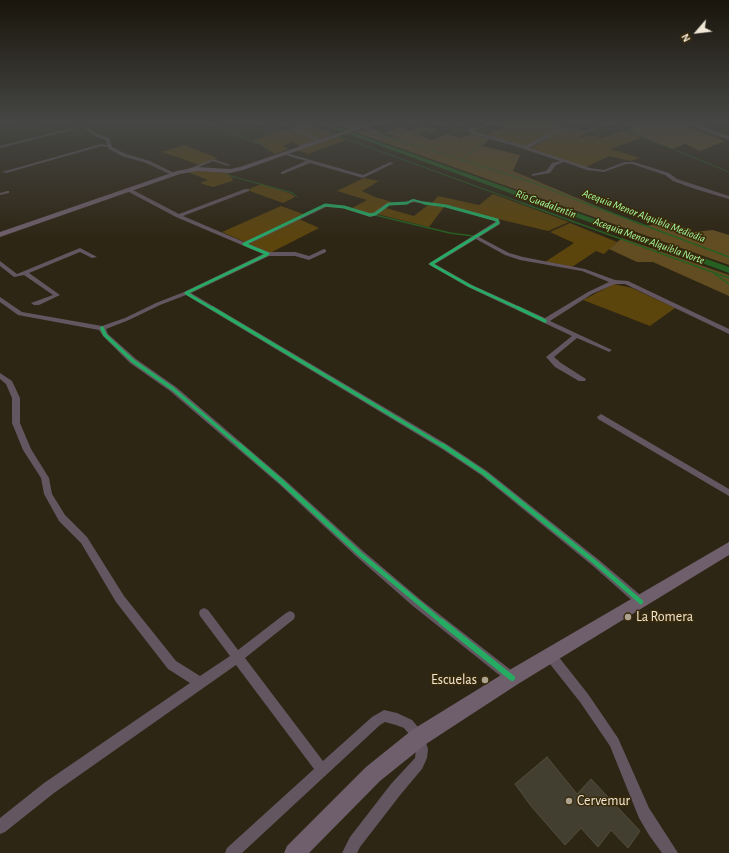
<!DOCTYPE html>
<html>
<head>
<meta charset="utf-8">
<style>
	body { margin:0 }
	#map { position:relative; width:729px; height:853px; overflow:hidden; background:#2e2614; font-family:"Alegreya Sans",sans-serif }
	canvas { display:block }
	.north { position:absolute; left:677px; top:12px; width:40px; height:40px; -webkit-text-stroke:3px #392a0a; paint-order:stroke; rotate:242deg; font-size:11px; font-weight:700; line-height:16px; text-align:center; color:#f0e7d5 }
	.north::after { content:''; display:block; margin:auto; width:14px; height:18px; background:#f0e7d5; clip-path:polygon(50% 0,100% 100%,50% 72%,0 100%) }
</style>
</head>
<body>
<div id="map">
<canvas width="729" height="853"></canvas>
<div class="north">N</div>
</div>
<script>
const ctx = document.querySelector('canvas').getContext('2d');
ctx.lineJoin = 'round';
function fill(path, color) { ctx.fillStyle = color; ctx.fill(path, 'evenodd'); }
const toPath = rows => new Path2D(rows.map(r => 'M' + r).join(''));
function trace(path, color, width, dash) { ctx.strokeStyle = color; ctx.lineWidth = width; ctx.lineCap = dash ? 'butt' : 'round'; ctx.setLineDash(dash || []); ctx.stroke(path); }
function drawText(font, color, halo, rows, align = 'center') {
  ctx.font = font + ' "Alegreya Sans",sans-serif'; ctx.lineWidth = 3; ctx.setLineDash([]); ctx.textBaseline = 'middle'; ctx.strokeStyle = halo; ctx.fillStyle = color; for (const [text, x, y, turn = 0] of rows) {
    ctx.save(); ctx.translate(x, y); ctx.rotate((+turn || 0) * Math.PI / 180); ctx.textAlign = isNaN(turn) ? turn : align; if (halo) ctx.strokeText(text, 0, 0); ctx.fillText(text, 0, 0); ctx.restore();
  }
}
const green = toPath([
	[499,122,562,122,567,123,527,147,485,136,505,127,496,123],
	[307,123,334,134,300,146,292,142,283,146,289,149,275,154,253,140],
	[562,128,586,133,578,137,582,138,590,135,602,138,623,131,641,138,610,149,640,158,631,161,609,156,586,167,527,150,554,134],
	[337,137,346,140,308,154,296,150],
	[184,145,218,158,200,165,162,152],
	[185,171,202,171,227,173,233,179,232,181,213,187,200,183,208,180],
	[364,178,379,181,362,191,375,197,392,202,375,214,370,215,350,209,367,200,337,191],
	[261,184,292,194,295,197,283,203,247,190],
	[493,194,569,222,548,231,432,203,438,196,479,205],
	[428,205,444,207,429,227,377,214,386,208,414,216],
	[281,206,303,214,245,242,222,232],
	[299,219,319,228,270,253,249,244],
	[570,223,617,242,604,254,596,251,572,267,545,262,574,243,550,232],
	[614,284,632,288,675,308,650,326,583,300]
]);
const forest = toPath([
	[328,122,373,122,349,129],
	[614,122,677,122,725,141,700,151,685,144,673,149,625,131,633,128],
	[423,126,431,128,418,135,432,140,447,134,461,138,470,134,489,139,482,146,520,155,513,171,644,226,670,222,694,232,713,230,729,235,729,265,352,131,372,131,391,137,394,136,384,133,400,127,409,131],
	[622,238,729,275,729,296,653,262,637,262,609,249]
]);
const streamFar1 = toPath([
	[78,122,81,124],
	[203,122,262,145,269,152],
	[303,122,334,134],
	[351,122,359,125],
	[432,122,452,127],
	[609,123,729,172],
	[16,126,61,131],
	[453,127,469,132],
	[382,135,532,182,587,204],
	[338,136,525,204],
	[461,161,488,138],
	[229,174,231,176,293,193,297,197]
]);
const stream = toPath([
	[522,203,729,278],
	[585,203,729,257],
	[375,215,450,233,473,236],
	[715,274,729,284]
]);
const river = toPath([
	[315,122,323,122,729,267,729,273,315,122]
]);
const building = toPath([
	[547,757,577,794,591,779,640,831,628,848,611,830,598,847,581,828,565,845,531,806,515,784,547,757]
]);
const minor = toPath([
	[256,122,261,122,271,126,285,122,291,122,286,124,321,140,304,146,303,148,301,148,300,145,315,140,283,125,271,128,256,122],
	[377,122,383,122,368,128,384,134,384,136,362,128,377,122],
	[413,122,418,122,437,130,427,134,427,132,432,130,413,122],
	[452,122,458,122,473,128,491,123,491,125,473,131,525,146,561,127,586,131,607,122,612,122,586,133,563,129,529,148,590,168,604,170,624,162,634,162,669,173,677,179,729,196,729,199,695,189,673,181,665,175,632,164,626,164,604,172,587,170,564,162,556,165,550,173,532,176,532,174,546,171,552,163,560,161,515,146,475,135,470,133,469,129,452,122],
	[84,125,99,135,109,138,112,147,126,154,150,161,176,174,172,175,146,163,122,156,109,149,108,147,102,146,6,173,2,172,101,144,107,145,106,140,97,137,83,127,0,148,0,146,84,125],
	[283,152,363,175,390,162,394,163,363,178,310,163,283,174,281,174,281,172,306,161,282,154,281,153,283,152],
	[213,159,230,165,228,166,213,161,187,172,183,171,213,159],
	[127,189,131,189,179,214,245,189,249,189,249,191,183,216,244,242,325,204,344,206,370,213,373,213,387,203,406,202,413,199,429,203,446,205,499,219,500,224,479,237,509,253,523,257,585,269,615,280,628,281,729,329,729,334,727,333,625,284,615,284,592,294,550,321,612,350,609,352,607,351,577,338,554,357,561,363,586,379,585,381,579,381,555,367,546,357,572,336,468,287,428,264,495,222,495,221,446,207,429,205,414,202,407,204,390,205,377,215,370,217,343,208,326,207,249,244,269,252,295,252,309,256,324,249,326,250,326,252,309,260,295,256,269,256,191,293,448,445,487,471,599,560,645,599,646,602,645,605,641,607,637,605,593,566,481,475,442,449,186,295,160,305,129,320,106,329,108,334,136,359,176,387,285,480,363,551,421,600,516,674,518,678,516,682,512,684,508,682,413,606,357,557,279,484,170,391,130,363,103,336,99,330,18,315,0,302,0,297,22,312,102,326,125,318,156,303,184,292,263,254,176,217,127,191,127,189],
	[476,239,505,255,520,260,582,271,609,282,588,292,545,318,472,285,435,264,476,239],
	[7,191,9,191,9,193,0,195,0,193,7,191],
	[80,248,97,257,92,258,80,252,29,273,60,295,39,305,34,305,31,303,53,295,24,275,14,277,0,266,0,261,17,274,80,248],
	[0,373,12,381,20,398,20,423,31,449,49,478,52,494,65,515,87,537,124,596,176,661,200,676,230,656,200,616,199,613,200,610,204,608,208,610,238,650,286,613,290,611,294,613,295,616,294,619,245,658,323,761,372,717,384,710,397,713,412,720,423,733,428,749,427,758,422,769,401,794,360,847,357,853,342,853,350,837,391,784,415,758,416,749,414,740,404,728,396,725,385,722,380,725,242,853,225,853,227,848,314,769,236,665,54,793,5,832,0,834,0,818,44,783,190,683,168,669,116,602,81,543,59,521,44,494,41,478,23,450,12,423,12,398,6,384,0,379,0,373],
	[601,414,729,489,729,496,598,419,597,417,601,414],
	[550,650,554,651,588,694,618,738,649,808,678,853,662,853,649,835,639,818,610,746,580,702,546,659,544,655,546,651,550,650]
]);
const secondary = toPath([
	[371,122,379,122,243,170,230,173,197,171,180,174,0,237,0,232,177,171,197,167,230,169,240,167,371,122],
	[729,542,729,555,518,684,426,744,380,781,309,853,284,853,287,846,366,767,412,730,506,672,729,542]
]);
const primary = toPath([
	[681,122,690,122,729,136,729,140,681,122]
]);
const cyclewayFar4 = toPath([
	[393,204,407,203,413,200,428,204]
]);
const cyclewayFar3 = toPath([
	[424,203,446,206,497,220,498,223,431,264,470,286,520,309],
	[213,309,186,293,268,254,244,244,325,205,344,207,370,215,375,214,389,204,407,203]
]);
const cyclewayFar2 = toPath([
	[212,308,443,446],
	[518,308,545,321],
	[102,328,105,335,133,361,173,389,240,446]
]);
const cyclewayFar1 = toPath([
	[239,445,282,482,360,554,443,623],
	[442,445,484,473,596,563,641,602]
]);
const cycleway = toPath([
	[442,622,512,678]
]);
const markers = [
	[628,617,4,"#aca391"],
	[485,680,4,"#aca391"],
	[569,801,4,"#aca391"]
];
const farWaternames = [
	["Río Guadalentín",546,204,20],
	["Acequia Menor Alquibla Mediodía",644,216,21],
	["Acequia Menor Alquibla Norte",649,241,20]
];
const nearPoinames = [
	["La Romera",636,617],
	["Escuelas",477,680,"right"],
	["Cervemur",577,801]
];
fill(green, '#5c440d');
fill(forest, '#624d22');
trace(streamFar1, '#255f21', 1);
trace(stream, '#255f21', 1.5);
fill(river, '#255f21');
fill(building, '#433f30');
trace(building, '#524e3f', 1);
fill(minor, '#635660');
fill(secondary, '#6f5f6c');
fill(primary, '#6c5c66');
trace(cyclewayFar4, '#26ab63', 2);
trace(cyclewayFar3, '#26ab63', 3);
trace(cyclewayFar2, '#26ab63', 3.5);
trace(cyclewayFar1, '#26ab63', 4.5);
trace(cycleway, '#26ab63', 6);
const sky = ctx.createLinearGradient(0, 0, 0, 241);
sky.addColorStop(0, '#19150b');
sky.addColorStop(0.51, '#464745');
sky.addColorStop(1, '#46474500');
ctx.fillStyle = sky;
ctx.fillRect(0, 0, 729, 241);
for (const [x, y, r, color] of markers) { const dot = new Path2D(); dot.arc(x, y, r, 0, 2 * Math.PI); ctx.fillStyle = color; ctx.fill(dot); trace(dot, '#392a0a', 1.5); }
drawText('italic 11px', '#a6fda0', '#392a0a', farWaternames);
drawText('14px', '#f0e7d5', '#392a0a', nearPoinames, 'left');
</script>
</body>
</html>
